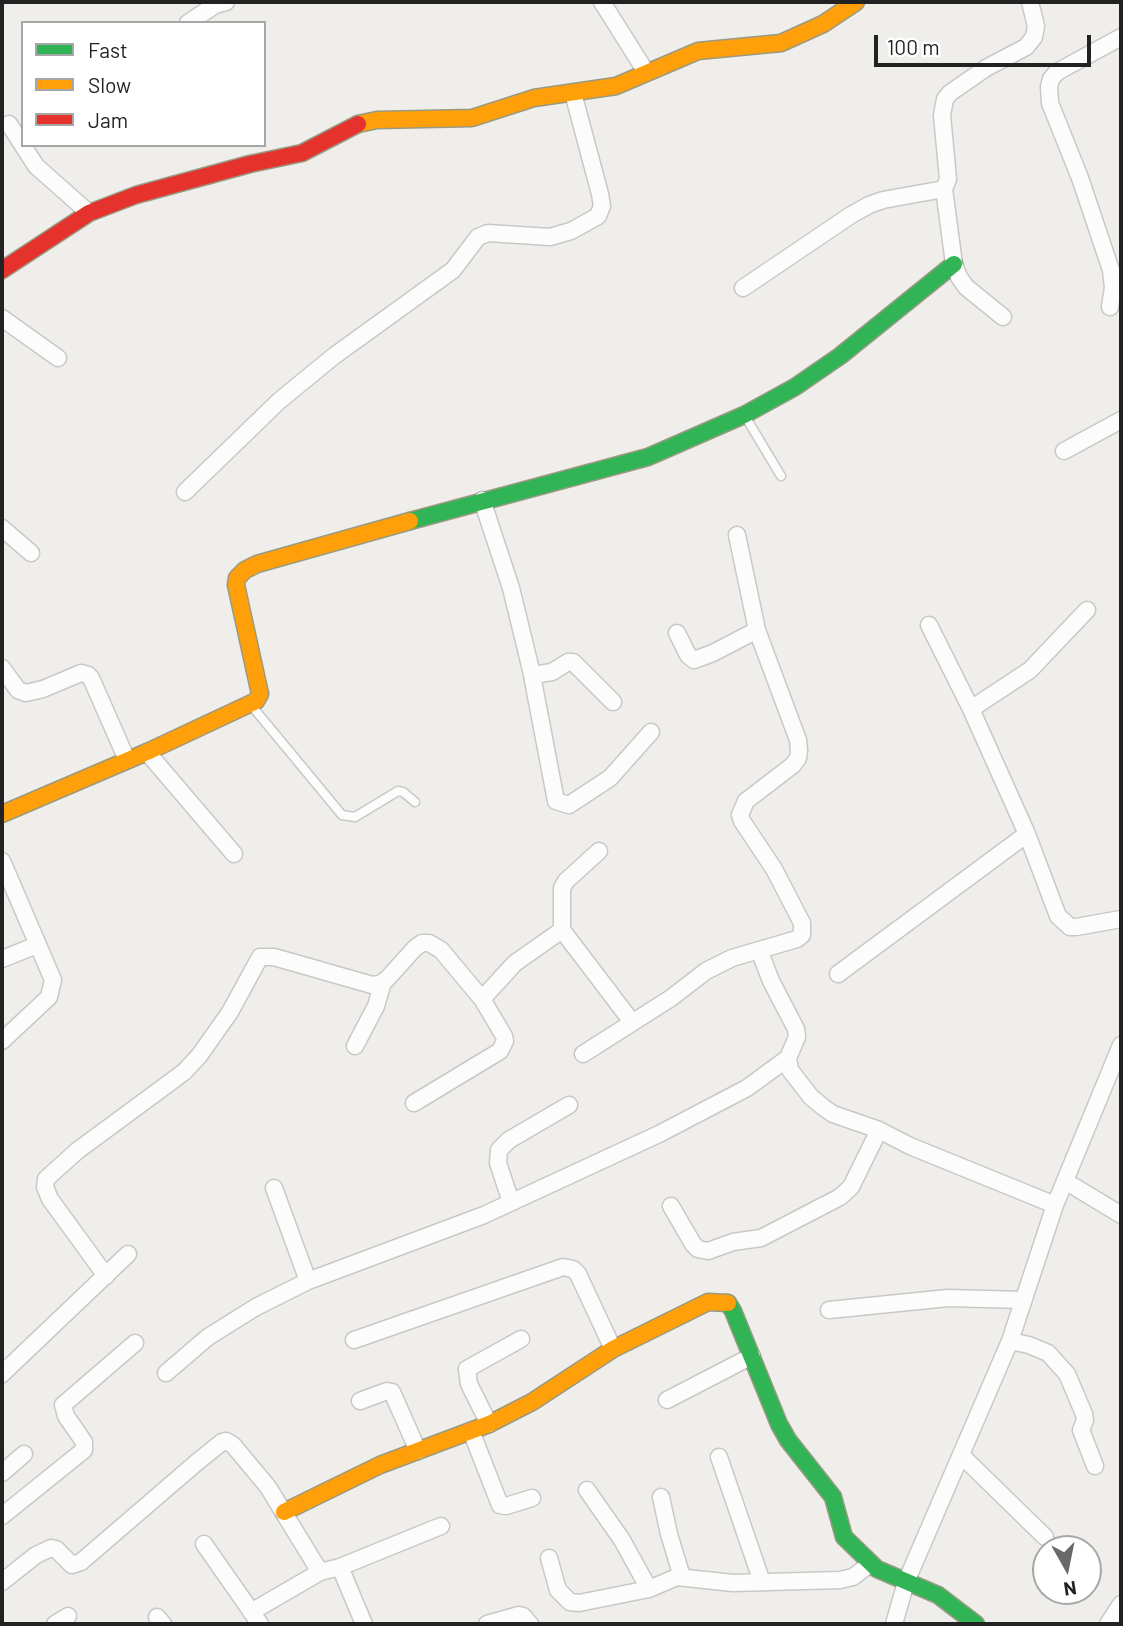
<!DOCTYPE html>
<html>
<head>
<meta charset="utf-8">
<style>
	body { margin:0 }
	#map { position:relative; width:1123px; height:1626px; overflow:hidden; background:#f0eeeb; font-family:Barlow,sans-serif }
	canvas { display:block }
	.frame { position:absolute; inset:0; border:4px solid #222; pointer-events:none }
	.legend { position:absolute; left:21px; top:21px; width:245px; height:126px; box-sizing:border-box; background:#fff; border:2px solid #a7a7a7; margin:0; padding:9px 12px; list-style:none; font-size:21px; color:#222 }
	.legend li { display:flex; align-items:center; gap:14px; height:35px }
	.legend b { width:35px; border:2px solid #a7a7a7 }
	.north { position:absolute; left:1032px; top:1535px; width:70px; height:70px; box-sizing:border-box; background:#fff; border:2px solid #a7a7a7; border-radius:50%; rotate:171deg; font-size:19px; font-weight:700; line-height:28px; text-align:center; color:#222 }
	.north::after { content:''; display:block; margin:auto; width:24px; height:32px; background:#6a6968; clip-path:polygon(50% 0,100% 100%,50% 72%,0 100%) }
	.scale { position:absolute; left:874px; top:35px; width:217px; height:32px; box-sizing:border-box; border:4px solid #222; border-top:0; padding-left:9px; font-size:21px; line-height:24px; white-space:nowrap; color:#222; -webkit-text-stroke:5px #fff; paint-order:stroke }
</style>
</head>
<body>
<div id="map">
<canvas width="1123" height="1626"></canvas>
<div class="frame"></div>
<ul class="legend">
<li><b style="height:9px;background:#30b455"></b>Fast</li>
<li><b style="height:9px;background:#ff9f0a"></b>Slow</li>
<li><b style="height:9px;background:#e5322d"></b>Jam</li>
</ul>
<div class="north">N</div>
<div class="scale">100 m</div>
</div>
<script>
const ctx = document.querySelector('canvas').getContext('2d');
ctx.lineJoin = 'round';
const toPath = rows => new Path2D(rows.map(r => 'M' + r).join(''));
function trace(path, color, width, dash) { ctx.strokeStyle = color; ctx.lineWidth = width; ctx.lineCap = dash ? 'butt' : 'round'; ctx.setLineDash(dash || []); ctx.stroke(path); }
const lane = toPath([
	[745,416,781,476],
	[251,705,342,815,355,817,398,791,403,792,415,802]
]);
const street = toPath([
	[602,2,646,72],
	[188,23,215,5,226,2],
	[9,124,36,166,89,213],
	[944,189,954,264,959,277,966,287,1003,317],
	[743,288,851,215,869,205,883,200,944,189,948,179,942,115,945,99,950,93,986,68,1026,47,1034,37,1036,26,1030,2],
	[1110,307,1113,287,1111,270,1080,178,1050,103,1049,87,1051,79,1057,72,1121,37],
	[2,318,58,358],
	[1064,451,1121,420],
	[185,492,279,401,334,356,453,270,478,237,488,233,550,237,571,231,598,216,602,206,600,194,573,93],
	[482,500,511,588,531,670,556,801,569,805,610,778,651,732],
	[2,528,31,553],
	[929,625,971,709,1027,834,1058,916,1070,927,1076,927,1121,919],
	[677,633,688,655,694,660,713,653,757,630],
	[2,668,18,690,26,693,43,689,81,673,88,675,91,678,127,760],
	[532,675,552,672,568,662,573,662,613,702],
	[971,709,1030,670,1087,610],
	[147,752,234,854],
	[599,851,566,881,562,888,562,930,632,1022],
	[2,861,53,980,49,997,2,1041],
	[759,950,771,981,796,1029,797,1037,788,1058,790,1070,811,1097,823,1107,833,1114,879,1130,910,1146,1055,1205],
	[2,959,37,945],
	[838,974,1027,834],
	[482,999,515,963,562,930],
	[355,1046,376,1006,383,982],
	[583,1054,671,998,706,971,732,958,797,939,802,935,802,923,774,869,742,821,740,815,746,801,793,765,798,758,799,750,798,740,757,630,737,535],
	[1065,1181,1121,1215],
	[274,1188,308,1281],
	[511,1202,498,1163,499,1150,509,1140,569,1105],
	[671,1206,693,1244,698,1249,708,1251,733,1242,761,1238,840,1197,851,1187,879,1130],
	[106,1276,50,1199,45,1187,46,1179,77,1151,184,1072,199,1056,230,1012,260,957,274,957,372,985,380,984,387,979,415,948,422,943,429,943,441,950,482,999,504,1036,505,1041,500,1051,414,1103],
	[829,1310,948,1298,1023,1300],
	[354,1340,563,1267,573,1269,578,1274,613,1349],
	[1010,1341,1029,1345,1048,1353,1067,1374,1084,1414,1085,1420,1081,1430,1095,1466],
	[166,1373,208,1337,256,1307,308,1281,484,1215,659,1134,747,1088,788,1058],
	[2,1374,128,1254],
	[667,1400,752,1356],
	[360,1401,387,1391,392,1392,418,1451],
	[489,1424,469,1384,467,1369,521,1339],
	[471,1431,500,1505,506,1506,532,1498],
	[962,1456,1045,1537],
	[719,1457,762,1582],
	[2,1473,24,1454],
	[587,1490,622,1540,649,1589],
	[661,1497,669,1534,682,1577],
	[2,1516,84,1450,84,1442,66,1416,63,1405,135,1343],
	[204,1544,260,1624],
	[549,1558,558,1590,570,1602,579,1603,649,1589,677,1577,733,1583,840,1580,853,1577,870,1564],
	[340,1567,364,1624],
	[2,1582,36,1555,51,1548,56,1549,72,1565,81,1562,196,1463,222,1442,226,1441,233,1445,268,1487,320,1572],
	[251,1612,320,1572,340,1567,441,1526],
	[157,1617,163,1624],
	[55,1624,68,1616],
	[487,1624,519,1615,523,1616,530,1624],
	[894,1624,906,1582,1010,1341,1055,1205,1121,1045],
	[1108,1624,1121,1604]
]);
const fast = toPath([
	[410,521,648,457,744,415,795,387,840,356,954,264],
	[728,1303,733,1311,779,1424,788,1440,833,1497,844,1537,877,1569,938,1595,976,1624]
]);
const slow = toPath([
	[358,124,377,120,472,118,534,98,616,86,698,51,781,43,823,24,856,2],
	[2,814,147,752,256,701,260,694,236,585,237,578,245,570,257,564,410,521],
	[284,1512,380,1465,489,1424,532,1402,613,1349,708,1302,728,1303]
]);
const jam = toPath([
	[2,270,89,213,136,195,250,164,302,153,358,124]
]);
trace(lane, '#c9c8c7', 11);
trace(street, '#c9c8c7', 19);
trace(fast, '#999a82', 19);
trace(slow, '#999a82', 19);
trace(jam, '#999a82', 19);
trace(lane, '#fdfcfc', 8);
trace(street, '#fdfcfc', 16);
trace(fast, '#30b455', 16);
trace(slow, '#ff9f0a', 16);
trace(jam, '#e5322d', 16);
</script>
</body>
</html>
